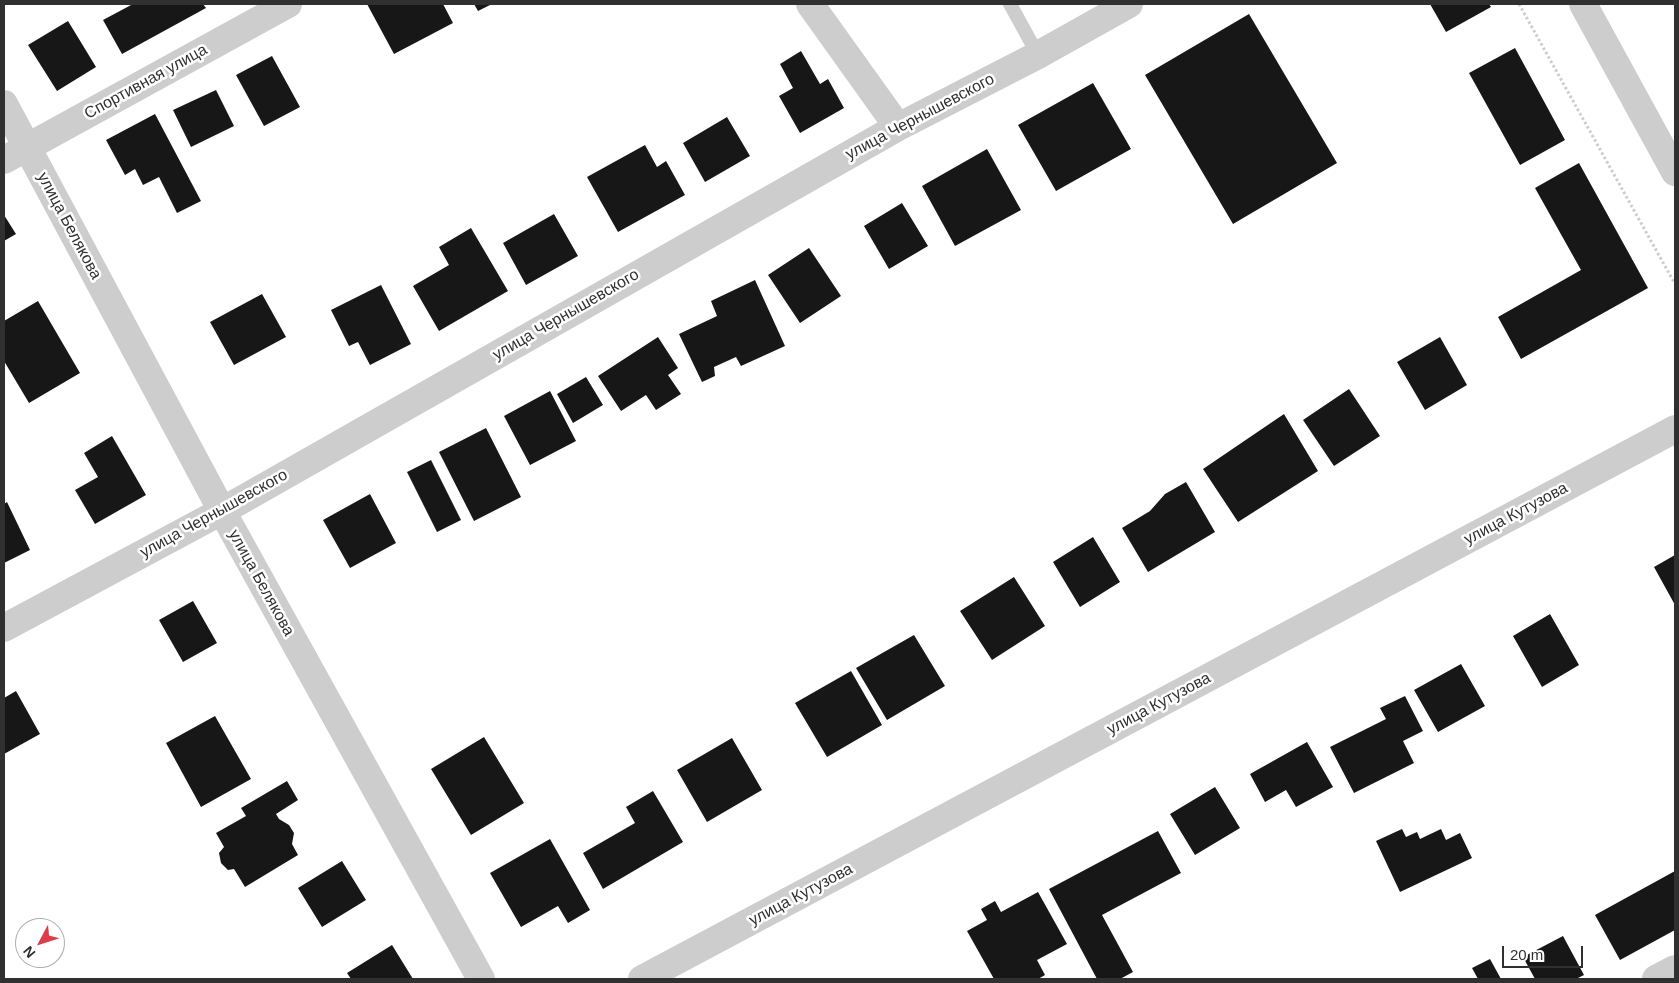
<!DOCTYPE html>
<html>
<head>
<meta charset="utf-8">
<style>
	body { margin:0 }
	#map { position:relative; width:1679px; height:983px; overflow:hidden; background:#fff; font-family:Helvetica,sans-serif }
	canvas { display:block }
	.frame { position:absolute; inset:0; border:5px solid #303030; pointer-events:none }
	.north { position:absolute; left:15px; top:918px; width:50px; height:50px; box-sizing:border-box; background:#fff; border:1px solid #acacac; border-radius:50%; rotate:230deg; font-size:14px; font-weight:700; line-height:20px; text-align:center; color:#303030 }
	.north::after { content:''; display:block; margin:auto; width:18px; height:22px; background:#de3c4b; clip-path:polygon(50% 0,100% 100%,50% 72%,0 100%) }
	.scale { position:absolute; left:1502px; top:946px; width:81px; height:22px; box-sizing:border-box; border:2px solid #303030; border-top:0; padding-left:6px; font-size:15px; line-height:18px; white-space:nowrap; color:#303030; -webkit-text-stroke:4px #fff; paint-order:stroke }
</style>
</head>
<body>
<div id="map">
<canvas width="1679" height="983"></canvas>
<div class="frame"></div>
<div class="north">N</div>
<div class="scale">20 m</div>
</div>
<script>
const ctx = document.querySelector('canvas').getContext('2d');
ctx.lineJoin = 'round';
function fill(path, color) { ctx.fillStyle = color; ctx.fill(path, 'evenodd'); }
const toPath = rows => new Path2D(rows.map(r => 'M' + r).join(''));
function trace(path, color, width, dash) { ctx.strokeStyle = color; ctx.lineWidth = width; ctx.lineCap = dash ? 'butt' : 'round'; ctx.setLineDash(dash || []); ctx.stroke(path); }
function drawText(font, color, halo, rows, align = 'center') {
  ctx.font = font + ' Helvetica,sans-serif'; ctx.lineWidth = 5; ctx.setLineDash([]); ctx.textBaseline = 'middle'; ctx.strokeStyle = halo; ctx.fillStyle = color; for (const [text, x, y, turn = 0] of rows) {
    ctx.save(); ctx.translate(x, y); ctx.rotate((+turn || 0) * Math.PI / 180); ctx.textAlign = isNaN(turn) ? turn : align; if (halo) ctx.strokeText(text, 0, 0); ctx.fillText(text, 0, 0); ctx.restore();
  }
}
const building = toPath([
	[133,4,203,4,206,8,122,54,103,20],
	[367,4,443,4,453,23,394,54],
	[474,4,492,4,478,11],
	[1430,4,1489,4,1491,7,1446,32],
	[1249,14,1337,163,1233,224,1145,75],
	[68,21,96,67,57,91,28,45],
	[1515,48,1565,140,1520,165,1469,73],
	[801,51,820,84,828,79,844,108,800,133,779,96,793,88,780,64],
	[272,56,300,107,264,126,236,75],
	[1093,83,1131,149,1056,191,1018,125],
	[216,90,234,126,191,147,173,110],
	[155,114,201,201,177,213,159,177,143,185,135,169,125,175,106,140],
	[727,117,750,156,705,182,683,143],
	[645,145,657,167,666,161,685,195,618,232,587,177],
	[987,149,1021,210,955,246,922,186],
	[1579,163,1648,288,1521,359,1498,317,1581,270,1535,188],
	[902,203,928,246,889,269,864,226],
	[554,214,578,256,526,285,503,243],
	[4,215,16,234,4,241],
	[471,228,508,291,439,331,413,286,449,265,439,247],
	[809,248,841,296,800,323,768,275],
	[755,280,785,346,741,366,736,357,714,367,715,376,702,382,679,334,717,316,711,301],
	[381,285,411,344,370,365,358,342,349,346,331,310],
	[262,294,286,337,234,365,210,322],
	[38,301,80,373,29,403,4,361,4,321],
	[658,337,678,368,668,375,681,394,656,410,646,395,621,411,598,376],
	[1440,337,1467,385,1425,410,1397,362],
	[586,377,603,405,573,423,557,394],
	[1349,389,1380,436,1334,466,1303,420],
	[550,391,576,441,530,465,504,416],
	[1284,414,1318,471,1238,522,1203,469],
	[486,428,521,497,474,521,439,452],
	[112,436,146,495,95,524,75,490,98,477,84,453],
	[431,460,461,520,437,532,407,472],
	[1186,482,1215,532,1148,572,1122,528,1150,511,1165,494],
	[370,494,396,543,350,568,323,520],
	[7,502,30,550,4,563,4,504],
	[1093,537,1120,582,1080,607,1053,562],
	[1675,555,1675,605,1654,567],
	[1014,577,1045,626,992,660,960,611],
	[193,601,217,643,183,662,159,620],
	[1550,614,1579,665,1542,687,1513,636],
	[914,635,945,686,887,720,856,668],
	[1461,664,1485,706,1438,732,1414,690],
	[851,671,882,725,827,757,795,703],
	[16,691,40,734,4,754,4,698],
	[1405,696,1423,731,1403,741,1414,763,1354,793,1330,747,1386,719,1380,708],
	[215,716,251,779,201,807,166,743],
	[484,737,524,803,471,835,431,769],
	[732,738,762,790,707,822,677,770],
	[1307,742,1333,787,1296,807,1286,790,1265,802,1250,774],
	[287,781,298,800,276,814,279,819,289,825,294,833,292,844,298,855,245,887,234,869,228,870,221,863,219,853,224,847,216,833,246,816,241,808],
	[1215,787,1240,828,1195,855,1170,814],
	[653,791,683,842,603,889,583,853,635,823,626,807],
	[1402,829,1406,837,1417,832,1420,839,1441,829,1446,840,1460,833,1472,858,1400,892,1376,841],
	[1158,831,1181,873,1102,915,1133,972,1120,979,1097,979,1049,889],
	[550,839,590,910,568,923,558,906,521,927,490,873],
	[342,861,366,900,322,927,298,888],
	[1675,871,1675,930,1620,960,1595,915],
	[1038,892,1067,944,1037,960,1045,975,1038,979,994,979,967,931,987,920,981,909,995,901,1001,912],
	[1563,936,1584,975,1576,979,1535,979,1523,957],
	[392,945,413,979,351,979,347,973],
	[1490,959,1501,979,1478,979,1472,968]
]);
const path = toPath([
	[1519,4,1675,284]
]);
const service = toPath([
	[1010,4,1038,55]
]);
const minor = toPath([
	[810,4,898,127],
	[4,104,222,511,481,979],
	[4,160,288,4],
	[4,628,222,511,898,127,1038,55,1129,4],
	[642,979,1675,429],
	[1656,979,1675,969]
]);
const tertiary = toPath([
	[1583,4,1675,172]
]);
const streetNames = [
	["Спортивная улица",146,82,-29],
	["улица Чернышевского",920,117,-28],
	["улица Белякова",69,226,62],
	["улица Чернышевского",566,315,-30],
	["улица Чернышевского",214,514,-29],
	["улица Кутузова",1516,514,-28],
	["улица Белякова",261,583,61],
	["улица Кутузова",1159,704,-28],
	["улица Кутузова",801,895,-28]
];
fill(building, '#171717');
trace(path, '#cdcdcd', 3, [2.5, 2.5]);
trace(service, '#cdcdcd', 14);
trace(minor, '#cdcdcd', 28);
trace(tertiary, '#cdcdcd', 28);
drawText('16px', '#303030', '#fff', streetNames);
</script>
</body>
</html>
